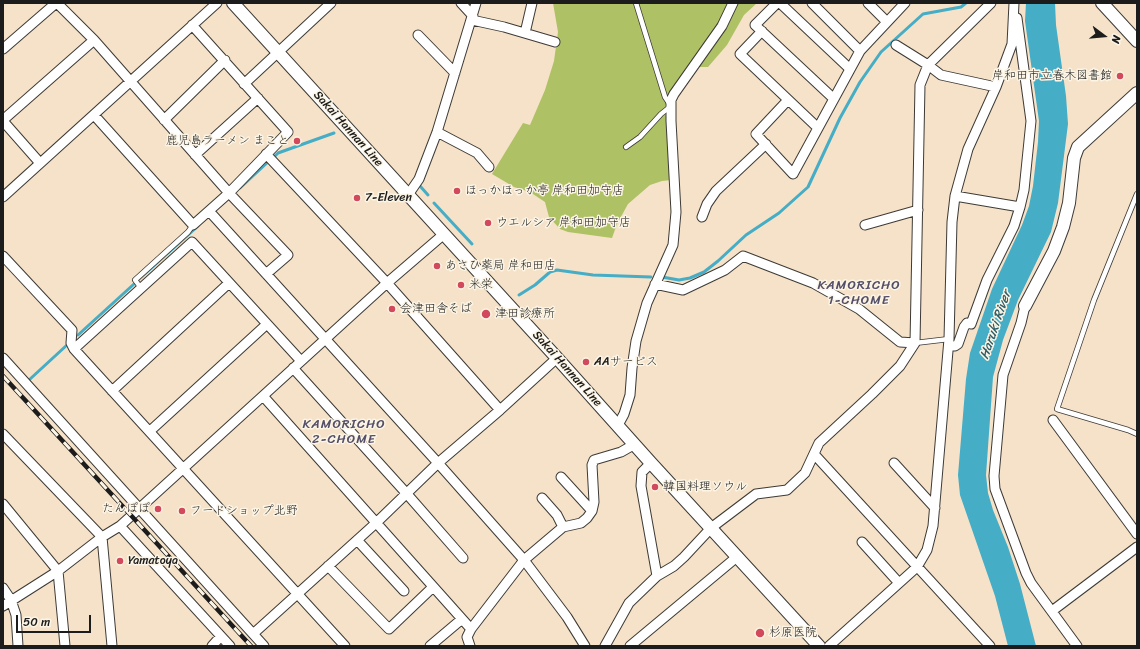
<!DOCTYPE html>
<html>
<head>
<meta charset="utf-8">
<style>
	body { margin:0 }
	#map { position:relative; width:1140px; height:649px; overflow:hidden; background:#f5e2c8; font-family:Sriracha,sans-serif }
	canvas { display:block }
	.frame { position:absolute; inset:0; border:4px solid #1c1c1c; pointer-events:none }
	.north { position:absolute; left:1084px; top:16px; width:40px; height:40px; -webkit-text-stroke:3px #fcf5e5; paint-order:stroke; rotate:106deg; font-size:11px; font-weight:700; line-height:16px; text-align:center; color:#1c1c1c }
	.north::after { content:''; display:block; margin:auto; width:14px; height:18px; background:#1c1c1c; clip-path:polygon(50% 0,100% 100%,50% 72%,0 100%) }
	.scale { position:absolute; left:16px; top:615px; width:75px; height:18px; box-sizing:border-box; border:2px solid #1c1c1c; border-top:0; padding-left:5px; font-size:12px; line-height:14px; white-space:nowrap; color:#1c1c1c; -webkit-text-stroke:3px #fcf5e5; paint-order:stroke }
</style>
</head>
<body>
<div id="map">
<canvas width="1140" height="649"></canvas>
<div class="frame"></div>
<div class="north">N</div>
<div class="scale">50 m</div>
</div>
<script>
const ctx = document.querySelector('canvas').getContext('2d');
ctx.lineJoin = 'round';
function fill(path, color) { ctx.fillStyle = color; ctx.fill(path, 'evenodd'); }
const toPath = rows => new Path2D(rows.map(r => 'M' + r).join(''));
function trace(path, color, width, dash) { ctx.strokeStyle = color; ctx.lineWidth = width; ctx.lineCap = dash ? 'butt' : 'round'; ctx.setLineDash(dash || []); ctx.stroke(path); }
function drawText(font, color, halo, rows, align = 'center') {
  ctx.font = font + ' Sriracha,"Klee One",sans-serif'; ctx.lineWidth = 3; ctx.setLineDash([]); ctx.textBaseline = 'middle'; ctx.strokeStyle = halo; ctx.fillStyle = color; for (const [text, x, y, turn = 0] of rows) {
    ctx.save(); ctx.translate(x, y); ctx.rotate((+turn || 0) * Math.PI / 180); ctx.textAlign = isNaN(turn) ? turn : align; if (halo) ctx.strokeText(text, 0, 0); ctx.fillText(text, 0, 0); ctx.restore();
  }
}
const green = toPath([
	[553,3,757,3,744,15,727,45,708,67,699,67,691,64,669,96,665,106,672,180,662,181,650,185,628,204,617,224,612,238,568,232,560,229,549,217,545,202,530,192,514,187,492,174,523,123,530,125,545,90,554,61,558,32]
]);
const water = toPath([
	[1026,3,1055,3,1056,25,1066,96,1068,124,1058,203,1051,232,1018,300,1003,340,993,377,986,475,988,493,993,510,1008,547,1020,584,1036,646,1008,646,995,596,960,495,958,475,966,379,970,353,992,289,1022,225,1029,206,1033,186,1038,142,1039,121,1025,21]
]);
const stream = toPath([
	[274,157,278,153,334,133],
	[420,186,428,195],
	[240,188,269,161],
	[434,203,472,244],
	[662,277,679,280,690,278,704,272,718,261,746,235,779,213,808,187,840,118,860,82,881,52,923,14,961,7,966,3],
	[138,280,198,226],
	[519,295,535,285,550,272,557,270,593,275,651,277],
	[78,335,134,284],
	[29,380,67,345]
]);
const lane = toPath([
	[626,147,640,137,661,114,671,106,665,97,636,3],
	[1137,194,1094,300,1057,409,1128,430,1137,434],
	[141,288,135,280,188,232,193,225],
	[915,343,949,339]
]);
const street = toPath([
	[57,3,94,40,229,193,288,255,266,274],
	[461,3,473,16],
	[777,3,755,25,834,99],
	[780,3,850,69],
	[812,3,860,51],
	[868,3,887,22],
	[472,20,504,27,555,42],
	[762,31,740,54,818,128],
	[525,33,532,3],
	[418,35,455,73],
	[896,45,928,65,941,75,996,87],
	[3,49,56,3],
	[244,84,331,3],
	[787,101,756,134,793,174,860,51,905,3],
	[94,115,193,225,229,193,288,132,192,25],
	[3,120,94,40],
	[164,120,225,60],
	[3,121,40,163],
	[437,132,477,153,489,167],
	[266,154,387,283,500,410],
	[195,155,258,98],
	[408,195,419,179,437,132,476,3],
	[955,196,1020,207],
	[3,197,217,3],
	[209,211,438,463,524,560,567,617,585,646],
	[702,217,707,204,716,191,766,144],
	[865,225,918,210],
	[3,256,72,330,71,343,74,349,345,646],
	[655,284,683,290,725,270,743,256,813,283,859,309,900,342,915,343],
	[1025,306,1021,323,1003,375,994,476,995,489,1026,573,1031,583,1077,646],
	[949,346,955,346,958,344,964,327,967,323,971,324,987,280,1014,226,1020,207,1024,190,1031,121,1017,18],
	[74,349,192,242,301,361],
	[3,358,264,646],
	[293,368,407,494,463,558],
	[112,391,229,283],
	[263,396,471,629],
	[1053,420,1137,534],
	[618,425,624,414,630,395,632,368,636,341,647,303,673,245,676,212,671,121,671,100,674,94,722,26,733,3],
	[150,431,267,324],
	[3,434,102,537,112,646],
	[814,454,990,646],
	[651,463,642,472,641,486,657,576],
	[894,463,935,508],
	[561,477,592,511],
	[542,498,557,515,563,527],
	[3,504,58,571,65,646],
	[120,526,230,646],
	[357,540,404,591],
	[862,542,899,583],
	[328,566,389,629,433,587],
	[3,588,11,600,16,615,18,646],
	[3,606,58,571,102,537,120,526,387,283,444,234],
	[1052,611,1137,547],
	[253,634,376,523,438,463,500,410,557,358],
	[212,646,221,636],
	[430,646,462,619],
	[470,646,467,637,471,629,524,560,563,527,581,523,587,518,592,511,594,502,592,465,594,460,621,452,635,444],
	[605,646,629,603,657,576,674,566,684,557,711,528,756,494,787,490,805,473,819,443,872,394,900,366,915,343,920,85,928,65,991,3],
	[630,646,738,556],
	[829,646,917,567,927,550,933,526,949,339,952,222,955,196,968,149,996,87,1012,44,1014,3]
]);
const secondary = toPath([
	[233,3,557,358,651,463,819,646],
	[1102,3,1137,41],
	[1025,306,1054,251,1063,227,1069,203,1074,158,1078,147,1137,93]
]);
const rail = toPath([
	[3,376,251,646]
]);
const markers = [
	[1120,76,4,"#d1495b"],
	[297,141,4,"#d1495b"],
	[457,191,4,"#d1495b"],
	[357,198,4,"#d1495b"],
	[488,223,4,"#d1495b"],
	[437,266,4,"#d1495b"],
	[461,285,4,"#d1495b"],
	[392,309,4,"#d1495b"],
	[486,314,5,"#d1495b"],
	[586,362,4,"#d1495b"],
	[655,487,4,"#d1495b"],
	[158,509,4,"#d1495b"],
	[182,511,4,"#d1495b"],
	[120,561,4,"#d1495b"],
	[760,633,5,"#d1495b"]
];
const poiNames = [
	["岸和田市立春木図書館",1112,76,"right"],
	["鹿児島ラーメン まこと",289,141,"right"],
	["ほっかほっか亭 岸和田加守店",465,191],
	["7-Eleven",365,198],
	["ウエルシア 岸和田加守店",496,223],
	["あさひ薬局 岸和田店",445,266],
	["米栄",469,285],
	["会津田舎そば",400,309],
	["津田診療所",495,314],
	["AAサービス",594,362],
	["韓国料理ソウル",663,487],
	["たんぽぽ",150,509,"right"],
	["フードショップ北野",190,511],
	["Yamatoya",128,561],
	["杉原医院",769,633]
];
const streetNames = [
	["Sakai Hannan Line",348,129,48],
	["Sakai Hannan Line",567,369,48]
];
const neighbourhoodNames = [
	["KAMORICHO",859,286],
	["1-CHOME",859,301],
	["KAMORICHO",344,425],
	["2-CHOME",344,440]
];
const waterNames = [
	["Haruki River",996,325,-71]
];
fill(green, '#aec164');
fill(water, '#45adc5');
trace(stream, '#45adc5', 3);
trace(lane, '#3d3a36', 6);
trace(street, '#3d3a36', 11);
trace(secondary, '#3d3a36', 14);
trace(lane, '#fff', 4.5);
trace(street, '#fff', 9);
trace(secondary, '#fff', 12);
trace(rail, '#1c1c1c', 4.5);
trace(rail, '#fcf5e5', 3, [9]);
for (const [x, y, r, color] of markers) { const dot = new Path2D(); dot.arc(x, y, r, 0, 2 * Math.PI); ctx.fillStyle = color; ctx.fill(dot); trace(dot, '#fcf5e5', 1.5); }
drawText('12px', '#1c1c1c', '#fcf5e5', poiNames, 'left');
drawText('12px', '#1c1c1c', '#fcf5e5', streetNames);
ctx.letterSpacing = '1px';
drawText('13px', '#544e68', '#fcf5e5', neighbourhoodNames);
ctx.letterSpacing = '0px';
drawText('italic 13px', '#2e5d68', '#fcf5e5', waterNames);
</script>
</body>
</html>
